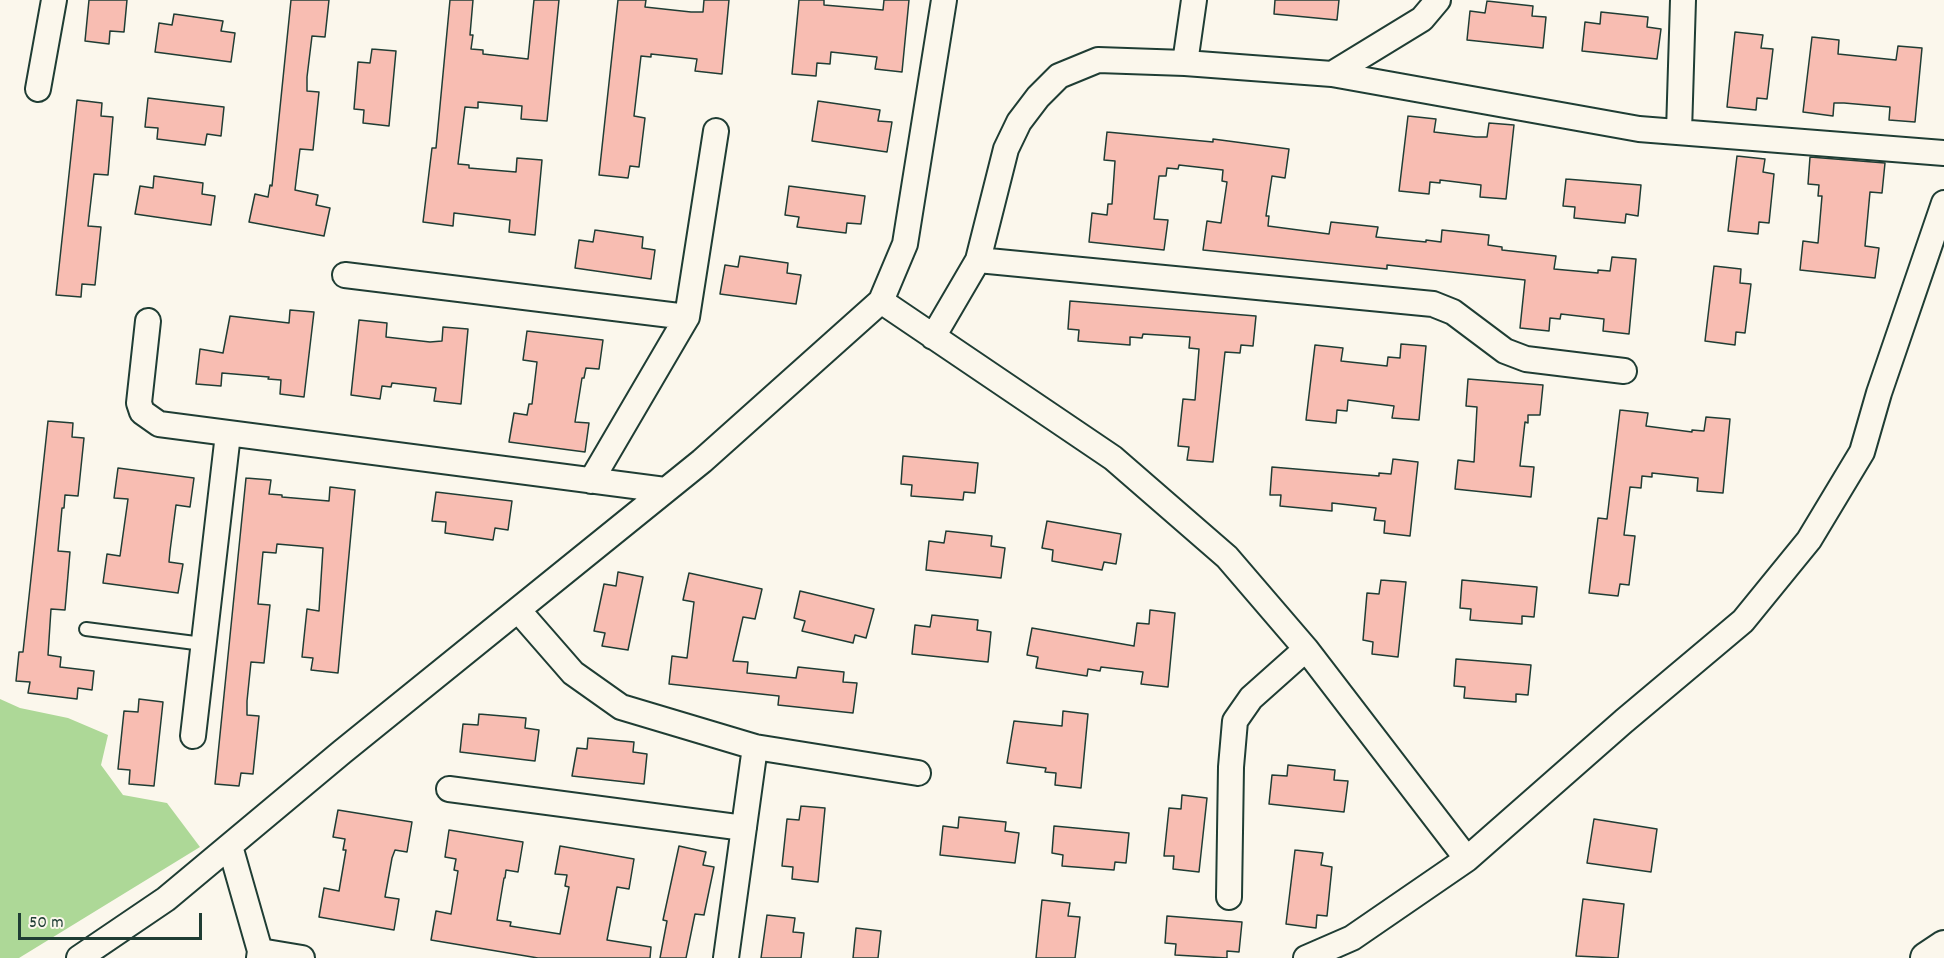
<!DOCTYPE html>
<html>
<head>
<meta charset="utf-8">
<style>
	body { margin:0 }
	#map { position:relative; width:1944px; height:958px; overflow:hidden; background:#fbf7ec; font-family:Dekko,sans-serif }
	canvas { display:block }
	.scale { position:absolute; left:18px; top:913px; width:184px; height:27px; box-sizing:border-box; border:3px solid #1f3d34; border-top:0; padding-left:8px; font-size:18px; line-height:21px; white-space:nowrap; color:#1f3d34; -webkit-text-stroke:4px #fbf7ec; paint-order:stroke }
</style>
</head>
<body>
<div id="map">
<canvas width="1944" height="958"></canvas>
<div class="scale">50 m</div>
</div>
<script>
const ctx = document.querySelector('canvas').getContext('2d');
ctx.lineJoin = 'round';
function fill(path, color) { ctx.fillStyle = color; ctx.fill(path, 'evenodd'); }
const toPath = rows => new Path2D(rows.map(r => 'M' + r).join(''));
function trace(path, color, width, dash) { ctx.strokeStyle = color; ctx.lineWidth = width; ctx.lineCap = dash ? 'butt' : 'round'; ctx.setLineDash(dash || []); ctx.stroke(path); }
const green = toPath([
	[0,699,20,708,68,718,108,735,101,765,123,795,167,803,200,847,19,958,0,958]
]);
const building = toPath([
	[89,0,127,0,124,32,110,31,109,44,85,41,89,0],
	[291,0,329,0,325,37,312,36,307,77,307,91,319,92,313,150,300,149,295,190,318,195,316,205,330,208,324,236,249,222,255,194,268,197,270,185,272,186,291,0],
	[450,0,473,0,470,35,473,35,471,49,483,50,483,54,528,59,534,0,559,0,547,121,521,119,522,106,478,102,478,108,465,107,458,164,469,165,469,168,516,172,517,158,542,160,535,235,509,232,510,220,454,213,453,226,423,222,432,148,436,148,450,0],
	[618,0,646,0,645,7,691,12,703,12,704,0,729,0,722,74,695,71,697,59,651,54,651,57,641,56,634,116,645,118,639,167,630,166,628,178,599,175,618,0],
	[799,0,824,0,824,5,883,10,884,0,909,0,902,72,875,69,877,57,831,52,830,64,817,63,816,76,792,74,799,0],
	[1275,0,1339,0,1337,20,1274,14,1275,0],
	[1487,1,1533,6,1532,16,1546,17,1543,48,1467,40,1470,11,1485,13,1487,1],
	[1601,12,1648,17,1647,27,1661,29,1657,59,1582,51,1585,22,1600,24,1601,12],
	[174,14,223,21,221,31,235,33,231,62,155,52,159,23,172,25,174,14],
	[1735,32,1763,35,1761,48,1773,49,1767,99,1757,98,1756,110,1727,107,1735,32],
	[1812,37,1839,40,1838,54,1896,60,1898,46,1922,48,1915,122,1889,120,1890,107,1844,103,1834,103,1833,116,1803,112,1812,37],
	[372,49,396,51,389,126,363,123,364,110,354,109,358,62,370,63,372,49],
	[148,98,224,107,221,136,207,134,205,145,157,139,158,128,145,127,148,98],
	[77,100,102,103,101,116,113,117,108,175,94,174,88,226,101,227,95,285,82,284,81,297,56,295,77,100],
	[818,101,880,110,878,121,892,122,887,152,812,141,818,101],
	[1408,116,1436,119,1434,132,1476,137,1487,137,1489,123,1514,125,1506,199,1480,197,1481,185,1440,180,1440,183,1430,182,1429,194,1399,191,1408,116],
	[1107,132,1213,142,1213,139,1289,149,1285,178,1272,176,1266,216,1269,216,1268,226,1329,234,1331,222,1378,227,1376,237,1426,242,1426,240,1441,242,1442,230,1489,235,1488,245,1502,247,1502,250,1556,256,1554,269,1598,273,1598,270,1610,271,1612,257,1636,259,1629,334,1603,331,1604,319,1561,314,1560,319,1550,318,1549,331,1520,328,1525,280,1387,265,1387,269,1203,250,1207,221,1221,223,1227,182,1222,181,1223,170,1179,165,1178,169,1167,168,1166,176,1159,176,1154,219,1168,220,1164,250,1089,242,1092,213,1107,215,1108,204,1112,204,1115,161,1104,160,1107,132],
	[1737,156,1765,159,1763,172,1774,174,1769,223,1759,222,1758,234,1728,231,1737,156],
	[1810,157,1885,163,1882,193,1870,192,1865,246,1879,248,1875,278,1800,270,1803,241,1818,243,1822,196,1818,196,1819,185,1808,184,1810,157],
	[154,176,203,183,202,194,215,196,211,225,135,214,140,186,153,188,154,176],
	[1566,179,1641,185,1638,216,1626,214,1625,223,1574,218,1575,207,1563,206,1566,179],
	[789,186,865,196,861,224,847,223,846,233,797,227,799,217,785,215,789,186],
	[595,230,643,237,642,248,655,250,651,279,575,268,579,240,593,242,595,230],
	[740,256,788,263,787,273,801,275,796,304,720,294,725,265,738,267,740,256],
	[1714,266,1741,269,1740,283,1751,284,1745,333,1736,332,1735,345,1705,341,1714,266],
	[1070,301,1256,316,1253,346,1241,345,1240,353,1225,352,1213,462,1187,460,1189,447,1178,446,1183,399,1195,400,1199,349,1189,348,1190,337,1143,334,1142,338,1130,337,1130,345,1078,341,1079,330,1068,329,1070,301],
	[290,310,314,312,304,397,280,394,281,380,268,379,269,377,222,373,221,386,196,384,200,349,223,353,230,316,289,323,290,310],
	[359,320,387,323,386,337,430,342,442,341,443,327,468,329,461,404,434,401,436,388,392,383,391,387,382,386,380,399,351,395,359,320],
	[527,331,603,340,599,369,586,368,584,378,582,378,575,422,589,423,585,452,509,442,514,413,527,415,529,404,532,404,537,362,523,360,527,331],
	[1401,344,1426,346,1419,420,1392,418,1394,406,1348,400,1347,411,1337,410,1336,423,1306,420,1315,345,1343,348,1341,361,1387,366,1388,357,1400,358,1401,344],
	[1468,379,1543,385,1540,415,1528,415,1528,423,1525,422,1520,466,1534,467,1531,497,1455,489,1458,460,1474,462,1477,407,1466,406,1468,379],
	[1620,410,1648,413,1646,426,1692,432,1692,430,1704,431,1706,417,1730,419,1723,493,1697,491,1698,478,1652,473,1652,477,1642,476,1641,488,1630,487,1624,535,1635,536,1629,585,1620,584,1618,596,1589,593,1598,518,1607,519,1620,410],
	[48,421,73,423,72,437,84,438,78,496,65,495,64,508,62,508,58,551,70,552,65,610,51,609,48,655,61,657,60,667,94,671,92,690,78,688,77,699,28,693,30,682,16,681,19,652,23,652,48,421],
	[903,456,978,463,975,493,964,492,963,500,911,496,912,485,901,484,903,456],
	[1393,459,1418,462,1410,536,1384,533,1385,521,1374,520,1376,508,1332,503,1332,511,1280,506,1281,495,1270,495,1272,467,1379,476,1379,473,1391,474,1393,459],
	[118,468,194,478,190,507,176,505,170,551,169,562,183,564,178,593,103,583,107,554,120,556,128,499,114,498,118,468],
	[246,478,271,480,269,494,282,495,282,497,329,501,330,487,355,490,338,673,311,670,313,658,302,657,307,609,319,611,323,548,277,544,276,553,263,552,258,604,270,605,264,663,251,662,247,701,247,715,259,716,253,774,241,773,239,786,215,784,246,478],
	[436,492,512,501,508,530,495,528,493,540,445,533,446,522,432,521,436,492],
	[1047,521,1121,534,1116,564,1104,562,1102,570,1052,561,1053,550,1042,548,1047,521],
	[946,531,992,536,991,546,1005,548,1001,578,926,570,929,541,944,543,946,531],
	[618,572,643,577,628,650,602,646,605,633,594,631,604,584,616,586,618,572],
	[689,573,762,589,755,619,743,617,733,661,748,662,747,673,796,678,798,667,844,672,843,682,857,683,853,713,778,705,779,696,669,684,672,656,687,658,694,602,683,600,689,573],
	[1381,580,1406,582,1398,657,1372,654,1373,642,1363,640,1367,593,1379,594,1381,580],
	[1462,580,1537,587,1534,617,1522,616,1522,624,1470,620,1471,609,1460,608,1462,580],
	[800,591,874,609,866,638,855,635,853,643,802,631,805,621,794,618,800,591],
	[1150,610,1175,613,1168,687,1141,684,1143,672,1101,667,1100,671,1088,669,1087,676,1036,668,1038,657,1027,655,1032,628,1134,646,1137,623,1149,624,1150,610],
	[932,615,978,620,977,630,991,632,988,662,912,654,915,625,930,627,932,615],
	[1456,659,1531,665,1528,695,1516,694,1516,702,1464,698,1465,687,1454,686,1456,659],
	[139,699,163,702,154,786,129,784,130,770,118,769,124,711,138,712,139,699],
	[1063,711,1088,714,1081,788,1055,785,1056,773,1045,772,1046,768,1007,763,1014,721,1062,726,1063,711],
	[479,714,526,718,525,728,539,730,535,761,460,752,463,724,478,725,479,714],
	[588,738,634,742,633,752,647,754,644,784,572,776,577,748,587,749,588,738],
	[1288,765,1335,770,1334,780,1348,781,1344,812,1269,804,1272,775,1287,776,1288,765],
	[1182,795,1207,798,1199,872,1173,869,1174,856,1164,856,1169,808,1181,809,1182,795],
	[801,806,825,808,818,882,792,879,793,867,782,866,787,819,799,820,801,806],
	[338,810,412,822,407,852,395,850,392,858,385,897,399,899,394,930,319,917,324,888,339,891,346,850,343,850,345,839,333,837,338,810],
	[959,817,1006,822,1005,831,1019,833,1015,863,940,855,943,826,958,828,959,817],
	[1594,819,1657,829,1651,872,1587,863,1594,819],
	[1054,826,1129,833,1126,863,1115,862,1114,870,1062,866,1063,855,1052,853,1054,826],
	[449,830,523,842,518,872,506,870,505,878,504,878,497,920,511,922,510,926,560,934,569,887,565,886,567,875,555,874,560,846,634,859,629,889,617,887,607,940,651,947,650,958,538,958,431,940,436,911,451,914,458,871,454,870,456,859,445,857,449,830],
	[679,846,706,852,703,865,714,867,704,915,695,914,686,958,660,958,667,921,663,920,679,846],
	[1295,850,1323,853,1321,865,1332,867,1327,916,1317,915,1316,928,1286,924,1295,850],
	[1583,899,1624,904,1618,958,1576,956,1583,899],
	[1042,900,1070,903,1068,916,1080,917,1075,958,1036,958,1042,900],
	[767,915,795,918,793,932,804,933,801,958,761,958,767,915],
	[1167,916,1242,922,1239,952,1227,951,1227,958,1175,955,1176,944,1165,943,1167,916],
	[856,928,881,931,878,958,853,958,856,928]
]);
const service = toPath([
	[86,629,203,644]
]);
const minor = toPath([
	[1185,63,1194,0],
	[1332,74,1422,19,1438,0],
	[38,89,54,0],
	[1679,132,1683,0],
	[978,260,1433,304,1453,312,1505,351,1526,359,1624,371],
	[345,275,687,317],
	[881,301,1113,458,1227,557,1306,649,1467,859,1352,938,1306,958],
	[148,321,139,403,142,412,159,424,665,490],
	[933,337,978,260,1006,149,1019,122,1038,97,1059,76,1098,60,1185,63,1332,74,1639,129,1944,153],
	[591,481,687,317,716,131],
	[518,610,573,673,621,707,755,747,918,773],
	[193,736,228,434],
	[449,789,744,828],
	[230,846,260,951,259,958],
	[1467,859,1624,721,1743,621,1809,540,1862,452,1879,393,1944,203],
	[1229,897,1231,767,1235,721,1251,698,1306,649],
	[260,951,302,958],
	[79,958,166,899,342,752,702,461,881,301,905,244,944,0],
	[726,958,755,747]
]);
const tertiary = toPath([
	[1926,958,1944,946]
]);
fill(green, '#add897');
fill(building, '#f8bdb2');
trace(building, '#1f3d34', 1.5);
trace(service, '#1f3d34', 16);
trace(minor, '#1f3d34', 28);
trace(tertiary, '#1f3d34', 34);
trace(service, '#fbf7ec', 12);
trace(minor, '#fbf7ec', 24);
trace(tertiary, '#fbf7ec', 30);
</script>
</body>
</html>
